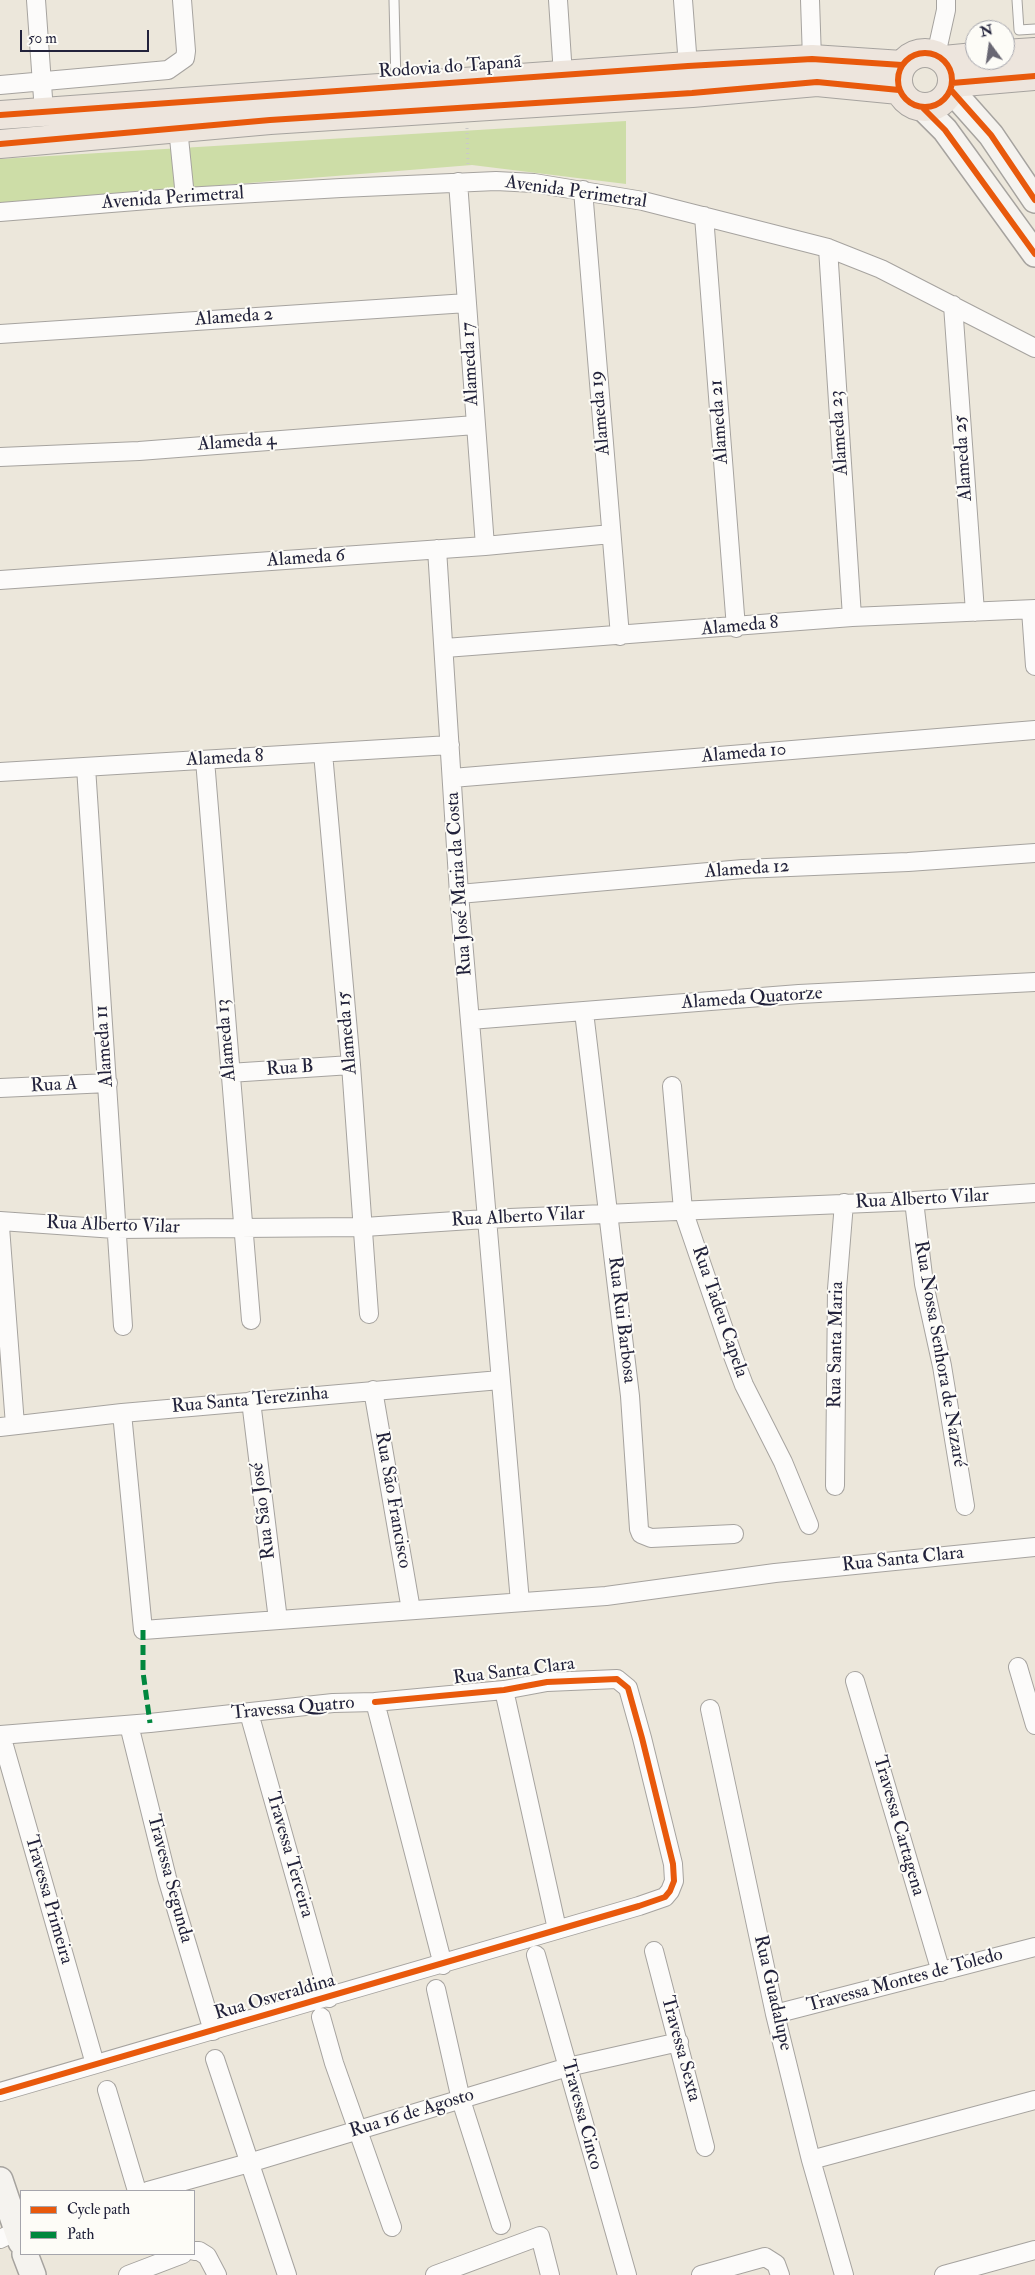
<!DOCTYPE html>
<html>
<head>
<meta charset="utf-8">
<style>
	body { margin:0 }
	#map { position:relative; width:1035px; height:2275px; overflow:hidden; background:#ece7db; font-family:"IM FELL Double Pica",serif }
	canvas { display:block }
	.legend { position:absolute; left:20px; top:2190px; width:175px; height:65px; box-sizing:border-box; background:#fdfcf7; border:1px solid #a5a5ac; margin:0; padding:6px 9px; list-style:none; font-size:15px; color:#22223b }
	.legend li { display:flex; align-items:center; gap:10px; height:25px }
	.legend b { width:25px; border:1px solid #a5a5ac }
	.north { position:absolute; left:965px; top:20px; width:50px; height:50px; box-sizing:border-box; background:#fdfcf7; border:1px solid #a5a5ac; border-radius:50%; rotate:346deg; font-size:14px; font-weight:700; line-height:20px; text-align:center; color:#22223b }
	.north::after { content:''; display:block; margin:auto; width:18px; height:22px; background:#696773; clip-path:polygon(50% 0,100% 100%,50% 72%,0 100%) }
	.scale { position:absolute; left:20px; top:30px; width:129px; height:22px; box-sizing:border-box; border:2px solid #22223b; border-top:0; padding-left:6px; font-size:15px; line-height:18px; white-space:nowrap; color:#22223b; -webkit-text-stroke:4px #fdfcf7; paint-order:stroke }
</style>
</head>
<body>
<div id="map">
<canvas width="1035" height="2275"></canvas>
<ul class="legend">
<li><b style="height:6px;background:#e8590c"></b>Cycle path</li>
<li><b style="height:6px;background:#00873e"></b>Path</li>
</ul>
<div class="north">N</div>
<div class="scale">50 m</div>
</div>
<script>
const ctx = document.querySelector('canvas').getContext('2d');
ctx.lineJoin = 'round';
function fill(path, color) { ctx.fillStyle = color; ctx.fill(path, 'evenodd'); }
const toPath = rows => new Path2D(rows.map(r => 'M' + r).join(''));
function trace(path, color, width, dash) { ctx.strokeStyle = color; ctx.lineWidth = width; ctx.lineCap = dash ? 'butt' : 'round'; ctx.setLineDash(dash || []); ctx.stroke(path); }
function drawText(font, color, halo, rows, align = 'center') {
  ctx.font = font + ' "IM FELL Double Pica",serif'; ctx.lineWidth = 4; ctx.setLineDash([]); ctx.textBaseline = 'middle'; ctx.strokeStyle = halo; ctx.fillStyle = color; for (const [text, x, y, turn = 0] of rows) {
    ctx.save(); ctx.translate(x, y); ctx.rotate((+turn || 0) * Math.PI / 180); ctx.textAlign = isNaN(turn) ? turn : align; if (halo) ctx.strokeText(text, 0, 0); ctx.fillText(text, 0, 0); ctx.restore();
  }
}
const green = toPath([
	[626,121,626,184,472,165,0,203,0,159]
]);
const path = toPath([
	[467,128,468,167]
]);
const lane = toPath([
	[394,0,396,84],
	[1017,0,1019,30,1035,29]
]);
const street = toPath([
	[36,0,44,112],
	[558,0,563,75],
	[683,0,688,66],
	[810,0,812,59],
	[936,55,946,10,946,0],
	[0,85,168,70,185,58,186,51,182,0],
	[178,128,185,197],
	[458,182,485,546],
	[583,190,620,636],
	[0,212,185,197,341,188,496,181,534,183,643,201,828,248,881,269,1035,348],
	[704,216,736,628],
	[828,248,852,617],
	[953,305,975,612],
	[0,334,467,303],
	[0,457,139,451,475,425],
	[437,549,459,894,520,1602],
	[0,580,485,546,611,534],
	[1031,610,1035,666],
	[445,648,852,617,1035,609],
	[323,753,351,1065,369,1314],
	[205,760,251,1320],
	[86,767,123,1326],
	[0,772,450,745],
	[452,778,1035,730],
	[459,894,743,869,908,862,1035,853],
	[584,1012,630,1396,639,1529,641,1534,651,1538,734,1534],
	[470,1020,799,994,1035,982],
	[229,1073,351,1065],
	[672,1086,683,1210,733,1356,744,1385,783,1462,809,1525],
	[0,1088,108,1083],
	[914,1201,924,1284,942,1366,965,1506],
	[0,1221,115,1229,364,1227,486,1219,914,1201,1035,1193],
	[0,1227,15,1425],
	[373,1390,411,1610],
	[251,1401,278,1620],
	[122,1413,143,1630,606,1596,775,1573,1035,1547],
	[0,1427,122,1413,500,1380],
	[835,1486,837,1289,844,1203],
	[1018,1667,1035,1725],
	[855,1681,941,1972],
	[504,1690,557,1929],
	[710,1709,775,2014,811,2160,844,2275],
	[249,1713,329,1998],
	[129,1725,167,1878,213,2031],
	[0,1735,150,1723,333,1703,375,1702,443,1965],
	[1,1735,95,2064],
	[654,1951,705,2147],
	[536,1955,627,2275],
	[436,1989,461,2100,501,2225],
	[775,2014,1035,1947],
	[321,2017,334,2063,392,2227],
	[215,2059,287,2275],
	[107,2090,137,2191],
	[0,2092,639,1906,665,1897,670,1891,674,1881,673,1864,642,1738,628,1688,617,1679,547,1682,504,1690,375,1702],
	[811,2160,1035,2100],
	[148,2191,249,2163,568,2067,679,2042],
	[0,2239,21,2229],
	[194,2251,199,2251,207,2256,217,2275],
	[128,2275,183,2254],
	[435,2275,540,2236,550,2275],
	[701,2275,765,2257,776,2264,780,2275],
	[944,2275,1035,2250]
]);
const secondary = toPath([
	[951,90,991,135,1035,200],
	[923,108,945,130,1035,254],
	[0,2180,21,2242],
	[25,2254,33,2275]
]);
const primary = toPath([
	'898 80a27 27 0 1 1 54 0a27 27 0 1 1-54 0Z',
	[1005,54,1035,52],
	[944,60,975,57],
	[952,83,1035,76],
	[0,115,688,66,812,59,902,65],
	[0,144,270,120,692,93,817,82,899,90]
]);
const quiet = toPath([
	[143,1630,143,1672,150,1723]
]);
const cycleway = toPath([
	'898 80a27 27 0 1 1 54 0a27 27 0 1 1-54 0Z',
	[952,83,1035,76],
	[951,90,991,135,1035,200],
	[923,108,945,130,1035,254],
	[0,115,688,66,812,59,902,65],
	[0,144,270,120,692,93,817,82,899,90],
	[0,2092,639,1906,665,1897,670,1891,674,1881,673,1864,642,1738,628,1688,617,1679,547,1682,504,1690,375,1702]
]);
const streetNames = [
	["Rodovia do Tapanã",450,68,-4],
	["Avenida Perimetral",576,193,8],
	["Avenida Perimetral",173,199,-4],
	["Alameda 2",234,318,-4],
	["Alameda 17",471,364,-93],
	["Alameda 19",601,413,-95],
	["Alameda 21",720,422,-94],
	["Alameda 23",840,433,-94],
	["Alameda 4",237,443,-4],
	["Alameda 25",964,458,-94],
	["Alameda 6",306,559,-4],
	["Alameda 8",740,627,-5],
	["Alameda 10",744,754,-5],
	["Alameda 8",225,759,-3],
	["Alameda 12",747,870,-4],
	["Rua José Maria da Costa",460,884,-94],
	["Alameda Quatorze",752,999,-4],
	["Alameda 15",348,1033,-95],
	["Alameda 13",227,1040,-95],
	["Alameda 11",105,1046,-94],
	["Rua B",290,1069,-4],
	["Rua A",54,1086,-3],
	["Rua Alberto Vilar",922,1200,-3],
	["Rua Alberto Vilar",518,1218,-3],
	["Rua Alberto Vilar",113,1226,2],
	["Rua Tadeu Capela",719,1312,71],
	["Rua Rui Barbosa",621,1320,83],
	["Rua Santa Maria",837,1345,-89],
	["Rua Nossa Senhora de Nazaré",939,1354,80],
	["Rua Santa Terezinha",250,1401,-5],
	["Rua São Francisco",392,1500,80],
	["Rua São José",264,1511,-97],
	["Rua Santa Clara",903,1560,-6],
	["Rua Santa Clara",514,1672,-7],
	["Travessa Quatro",293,1709,-5],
	["Travessa Cartagena",898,1826,74],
	["Travessa Terceira",289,1855,74],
	["Travessa Segunda",169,1879,75],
	["Travessa Primeira",48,1900,74],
	["Travessa Montes de Toledo",905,1981,-15],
	["Rua Guadalupe",772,1993,77],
	["Rua Osveraldina",275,1998,-16],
	["Travessa Sexta",680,2049,75],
	["Rua 16 de Agosto",412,2114,-17],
	["Travessa Cinco",581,2115,75]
];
fill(green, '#cddda7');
trace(lane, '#a6a39f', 11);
trace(street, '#a6a39f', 20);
trace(secondary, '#a6a39f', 28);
trace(primary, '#a6a39f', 30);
trace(path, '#cac9c8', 3, [1, 4]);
trace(lane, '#fcfbfa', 9);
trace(street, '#fcfbfa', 18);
trace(secondary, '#f5f3ef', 25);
trace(primary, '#ede5dd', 28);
trace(quiet, '#00873e', 5, [10, 5]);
trace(cycleway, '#e8590c', 6);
drawText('19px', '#22223b', '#fdfcf7', streetNames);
</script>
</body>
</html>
